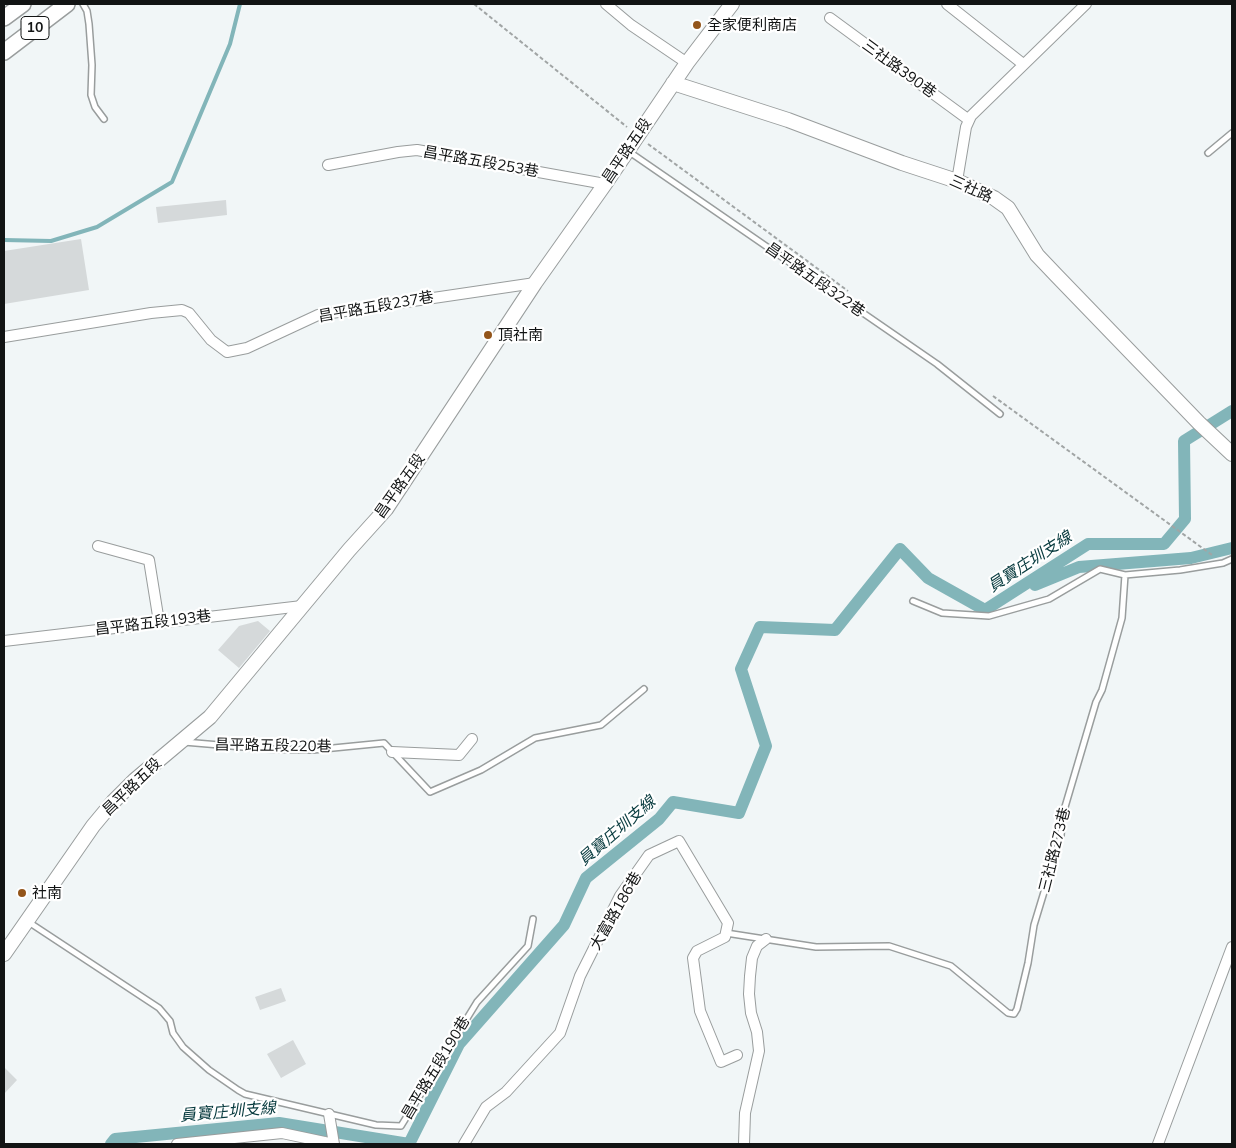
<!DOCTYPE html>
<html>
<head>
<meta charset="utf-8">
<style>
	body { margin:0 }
	#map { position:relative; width:1236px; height:1148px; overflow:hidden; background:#f1f6f7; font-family:Mulish,sans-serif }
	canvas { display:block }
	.frame { position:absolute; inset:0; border:5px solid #121414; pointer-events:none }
</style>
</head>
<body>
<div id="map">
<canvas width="1236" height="1148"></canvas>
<div class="frame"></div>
</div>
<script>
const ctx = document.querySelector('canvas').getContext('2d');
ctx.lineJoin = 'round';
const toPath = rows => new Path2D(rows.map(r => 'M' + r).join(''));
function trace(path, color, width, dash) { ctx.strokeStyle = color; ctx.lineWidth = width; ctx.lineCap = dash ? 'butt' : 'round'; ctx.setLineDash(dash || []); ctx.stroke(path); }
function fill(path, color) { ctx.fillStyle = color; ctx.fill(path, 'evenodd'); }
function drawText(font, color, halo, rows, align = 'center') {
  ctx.font = font + ' Mulish,"Noto Sans TC",sans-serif'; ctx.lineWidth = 4.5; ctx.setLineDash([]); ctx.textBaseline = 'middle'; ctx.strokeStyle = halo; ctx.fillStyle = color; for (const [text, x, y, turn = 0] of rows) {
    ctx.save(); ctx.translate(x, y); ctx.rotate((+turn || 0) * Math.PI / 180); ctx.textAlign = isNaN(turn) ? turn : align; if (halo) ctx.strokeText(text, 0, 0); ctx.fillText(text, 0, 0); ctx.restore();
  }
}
const stream = toPath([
	[4,240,51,241,97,227,172,182,230,44,240,4]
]);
const canal = toPath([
	[1035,585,1079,567,1191,558,1232,548],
	[111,1144,115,1139,279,1123,409,1144],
	[409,1144,459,1044,564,925,586,878,659,819,673,802,739,813,766,746,741,669,760,627,835,630,900,549,928,578,985,610,1088,544,1164,544,1185,519,1184,441,1232,411]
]);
const building = toPath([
	[226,200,227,215,158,223,156,207],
	[81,239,89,290,4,304,4,251],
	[258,621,270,631,239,668,218,650,239,626],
	[281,988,286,1001,260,1010,255,997],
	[293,1040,306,1064,281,1078,267,1054],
	[4,1067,17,1080,4,1094]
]);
const path = toPath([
	[474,4,627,127],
	[648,144,848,291],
	[993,396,1212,555]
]);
const lane = toPath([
	[83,4,87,11,89,24,92,65,91,95,95,107,104,119],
	[628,151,937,364,1000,414],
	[1208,153,1232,133],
	[913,601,942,613,989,616,1049,599,1100,569,1125,575,1180,570,1223,563,1232,559],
	[184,742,266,749,313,750,384,743,430,792,481,770,535,738,601,725,644,689],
	[27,921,159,1008,170,1021,173,1033,183,1047,209,1070,238,1090,245,1094,376,1125,401,1126,477,1002,528,946,533,919],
	[726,933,816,947,889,946,951,966,1008,1013,1014,1014,1017,1009,1028,963,1034,925,1061,836,1062,817,1096,702,1102,690,1122,618,1125,575]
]);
const street = toPath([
	[606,4,631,25,687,63],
	[947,4,1023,64],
	[830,18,969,120],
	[328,165,398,152,417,150,605,184],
	[957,181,966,127,971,116,1086,4],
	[4,337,151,313,182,310,189,313,211,340,227,352,247,348,318,315,535,283],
	[98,546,149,560,159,622],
	[4,641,302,606],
	[392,752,459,755,472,739],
	[329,1114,334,1144],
	[177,1144,282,1133,334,1144],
	[464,1144,486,1107,506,1092,560,1033,580,976,620,896,649,855,679,841,728,923,725,937,697,951,693,958,700,1011,721,1062,737,1055],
	[744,1144,745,1113,759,1051,757,1032,751,1013,749,994,750,976,752,958,757,946,766,939],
	[1158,1144,1232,947]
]);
const secondary = toPath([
	[673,83,788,120,902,163,957,181,994,198,1008,208,1037,255,1056,275,1199,423,1232,454],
	[4,954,93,826,113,802,135,780,210,717,349,550,386,509,535,283,605,184,687,63,732,4]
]);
const primary = toPath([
	[4,18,23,4],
	[4,52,67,4]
]);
const markers = [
	[697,25,5,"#93551a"],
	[488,335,5,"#93551a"],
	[22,893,5,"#93551a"]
];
const shields = [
	[35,28,28]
];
const shieldNames = [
	["10",35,28]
];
const poiNames = [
	["全家便利商店",707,25],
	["頂社南",498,335],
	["社南",32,893]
];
const streetNames = [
	["三社路390巷",899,69,36],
	["昌平路五段",627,151,-56],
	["昌平路五段253巷",481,162,10],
	["三社路",971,189,24],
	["昌平路五段322巷",815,280,35],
	["昌平路五段237巷",376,307,-10],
	["昌平路五段",400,486,-55],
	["昌平路五段193巷",153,623,-7],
	["昌平路五段220巷",273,746,1],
	["昌平路五段",132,787,-44],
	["三社路273巷",1055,850,-76],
	["大富路186巷",616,911,-60],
	["昌平路五段190巷",436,1068,-59]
];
const waterNames = [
	["員寶庄圳支線",1030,562,-33],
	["員寶庄圳支線",617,831,-41],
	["員寶庄圳支線",228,1112,-5]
];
trace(stream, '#82b5b9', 4);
trace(canal, '#82b5b9', 12);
fill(building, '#d5d9da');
trace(lane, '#999d9d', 8);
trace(street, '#999d9d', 12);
trace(secondary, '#999d9d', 16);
trace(primary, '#999d9d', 18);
trace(path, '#a1a5a5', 2, [4, 2.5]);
trace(lane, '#fff', 5);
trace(street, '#fff', 10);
trace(secondary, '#fff', 14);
trace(primary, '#fff', 15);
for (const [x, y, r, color] of markers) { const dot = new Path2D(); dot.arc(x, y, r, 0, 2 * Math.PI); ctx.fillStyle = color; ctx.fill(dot); trace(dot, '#fff', 2); }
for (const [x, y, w] of shields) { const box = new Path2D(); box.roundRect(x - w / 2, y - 11.5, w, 23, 4); ctx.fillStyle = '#fff'; ctx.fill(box); trace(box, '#121414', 1); }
drawText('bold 14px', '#121414', null, shieldNames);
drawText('15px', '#121414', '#fff', poiNames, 'left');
drawText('15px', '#121414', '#fff', streetNames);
drawText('italic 16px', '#073a3e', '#fff', waterNames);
</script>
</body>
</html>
